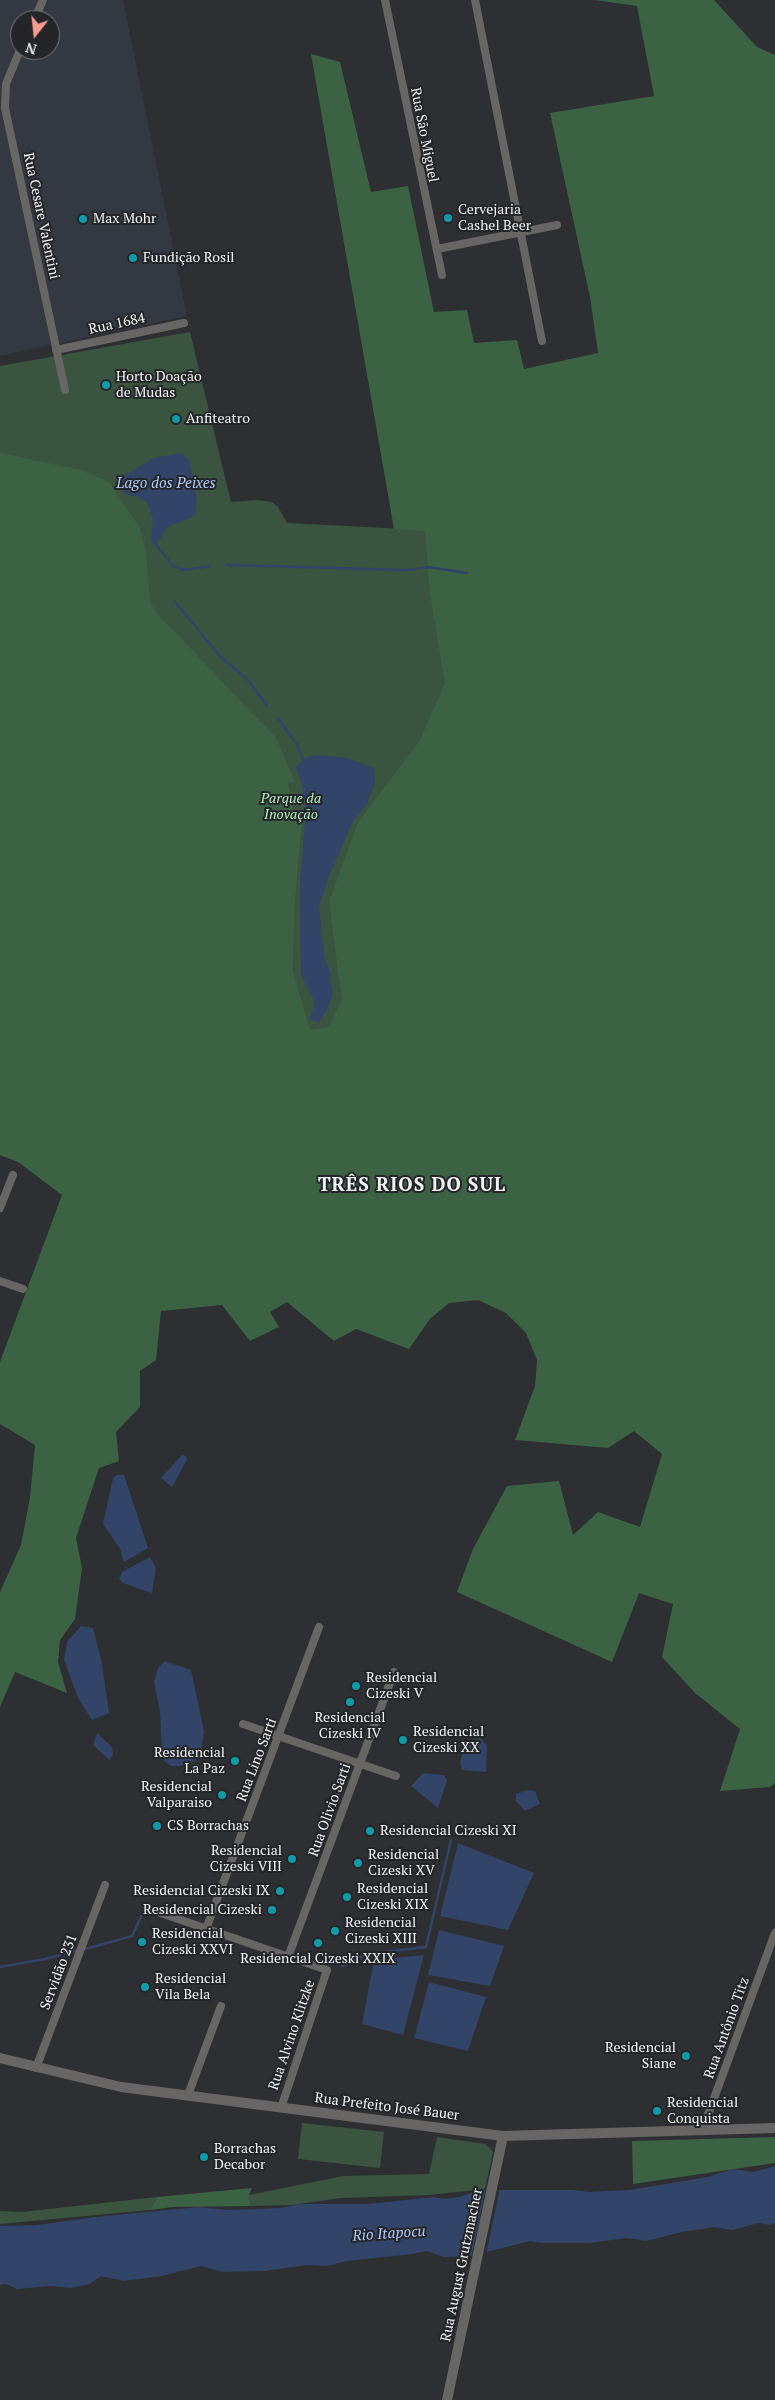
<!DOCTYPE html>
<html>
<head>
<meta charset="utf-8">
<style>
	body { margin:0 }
	#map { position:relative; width:775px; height:2400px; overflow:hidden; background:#2d2f33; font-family:"PT Serif",serif }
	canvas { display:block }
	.north { position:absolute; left:10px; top:10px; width:50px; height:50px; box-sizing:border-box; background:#232529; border:1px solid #76787b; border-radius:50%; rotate:196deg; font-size:14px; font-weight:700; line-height:20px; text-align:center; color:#f3f4f6 }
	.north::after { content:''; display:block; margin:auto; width:18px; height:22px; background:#f59c93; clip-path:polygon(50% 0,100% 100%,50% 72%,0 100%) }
</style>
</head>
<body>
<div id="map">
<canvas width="775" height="2400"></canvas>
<div class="north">N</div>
</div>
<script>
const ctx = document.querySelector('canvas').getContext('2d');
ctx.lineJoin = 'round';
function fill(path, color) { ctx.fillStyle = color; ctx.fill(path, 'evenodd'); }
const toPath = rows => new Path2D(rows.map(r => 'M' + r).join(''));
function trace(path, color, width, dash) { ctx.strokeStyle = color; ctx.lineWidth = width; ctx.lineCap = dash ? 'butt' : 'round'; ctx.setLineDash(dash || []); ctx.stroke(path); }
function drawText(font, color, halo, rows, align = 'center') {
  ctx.font = font + ' "PT Serif",serif'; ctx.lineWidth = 4; ctx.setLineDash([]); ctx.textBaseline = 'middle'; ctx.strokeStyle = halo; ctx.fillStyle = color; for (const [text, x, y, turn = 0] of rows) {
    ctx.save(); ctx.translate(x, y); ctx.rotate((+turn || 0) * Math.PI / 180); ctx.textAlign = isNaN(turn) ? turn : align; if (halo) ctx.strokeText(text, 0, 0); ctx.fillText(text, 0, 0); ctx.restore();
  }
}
const built = toPath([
	[0,0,123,0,187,316,0,356],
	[20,20,50,20,50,50,20,50]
]);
const green = toPath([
	[190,332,231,502,257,500,272,502,278,507,287,523,425,530,546,662,444,1159,0,1077,0,366],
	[302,2123,384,2132,380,2168,298,2159],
	[437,2137,485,2144,490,2148,493,2152,485,2189,429,2195,341,2198,292,2205,251,2206,249,2195,343,2176,429,2174],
	[157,2197,150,2210,0,2224,0,2211,22,2212]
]);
const forest = toPath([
	[595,0,714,0,757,47,775,55,775,1783,770,1787,720,1791,740,1729,695,1693,662,1657,673,1604,639,1593,612,1662,457,1592,473,1549,507,1486,559,1481,573,1535,598,1512,640,1527,662,1454,634,1431,608,1448,515,1440,535,1386,537,1360,526,1333,506,1313,478,1300,449,1303,430,1319,409,1349,356,1329,334,1341,287,1302,270,1312,279,1327,250,1341,222,1305,161,1311,156,1360,140,1371,140,1407,116,1432,119,1461,99,1468,76,1538,82,1568,75,1619,60,1640,58,1662,67,1693,15,1672,0,1707,0,1592,21,1545,30,1498,35,1445,0,1424,0,1362,62,1195,18,1162,0,1155,0,453,81,470,109,482,140,528,146,552,150,601,155,611,276,738,295,782,288,783,295,821,302,821,294,912,293,972,310,1030,329,1027,342,999,331,919,330,899,358,822,419,742,445,684,430,593,425,531,394,529,311,54,340,62,371,192,408,186,434,312,467,310,474,343,517,340,524,369,598,353,590,297,550,113,654,96,637,6],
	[775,2137,775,2163,633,2184,632,2141],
	[252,2188,249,2195,251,2206,173,2207,150,2210,157,2197]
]);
const water = toPath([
	[181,453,189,460,197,500,195,514,191,518,167,527,156,545,151,541,153,519,147,502,135,496,125,494,117,480,154,458],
	[317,755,348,758,374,768,375,782,367,804,352,823,327,881,319,907,324,955,331,975,330,983,333,992,328,1008,318,1023,310,1019,315,1003,301,975,300,879,306,811,302,784,296,767,307,757],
	[182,1455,186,1456,187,1460,172,1487,161,1478],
	[117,1475,124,1475,148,1548,124,1562,120,1549,103,1524,113,1478],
	[150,1557,156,1568,152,1593,123,1583,119,1579,122,1572],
	[81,1626,93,1628,102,1663,109,1713,92,1720,78,1698,64,1660,67,1642],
	[165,1661,191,1670,204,1731,201,1753,195,1761,180,1766,172,1766,165,1762,162,1755,160,1712,154,1682,158,1668],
	[97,1733,112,1747,113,1755,109,1760,93,1745],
	[481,1738,487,1746,486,1772,462,1770,460,1763,465,1742],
	[423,1773,444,1775,447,1780,438,1808,411,1786],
	[528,1790,535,1791,540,1804,525,1811,516,1801,516,1794],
	[458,1843,534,1873,508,1930,440,1916],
	[439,1930,504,1946,490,1986,428,1975],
	[424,1955,403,2035,362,2024,374,1960],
	[429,1982,486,1997,468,2051,414,2038],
	[775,2166,775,2223,769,2225,759,2223,732,2230,714,2227,682,2232,646,2241,627,2238,589,2243,541,2243,530,2241,471,2256,444,2257,427,2251,412,2254,347,2261,327,2266,307,2265,264,2271,223,2272,201,2266,162,2276,123,2281,101,2276,90,2284,70,2288,51,2286,17,2289,6,2284,0,2285,0,2226,37,2225,96,2217,198,2207,227,2210,280,2208,300,2204,368,2204,434,2197,445,2199,459,2197,480,2190,573,2190,589,2192,630,2190,707,2177,733,2169,754,2172]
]);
const pier = toPath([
	[486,2187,500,2188,486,2255,471,2259]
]);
const stream = toPath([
	[156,545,173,566,183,570,210,566],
	[227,565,406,570,428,567,467,573],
	[175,602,220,656,249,681,267,706],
	[278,718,297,745,303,759],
	[85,1949,132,1936,145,1908],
	[342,1966,367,1954,426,1947,451,1840],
	[0,1967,45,1959,75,1951]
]);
const minor = toPath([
	[385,0,442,275],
	[475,0,542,341],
	[34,20,43,0],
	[20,50,6,84,5,108,65,390],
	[437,249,557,225],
	[56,350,184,323],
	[0,1208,13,1175],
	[0,1281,23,1289],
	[243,1724,396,1776],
	[149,1909,327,1970,281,2108],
	[206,1929,319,1627],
	[288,1957,394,1672],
	[36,2068,105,1885],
	[188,2095,221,2006],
	[702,2131,775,1933]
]);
const tertiary = toPath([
	[0,2058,121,2087,503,2136,775,2128],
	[447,2400,503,2136]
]);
const markers = [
	[448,218,5,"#0f9aa8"],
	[83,219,5,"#0f9aa8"],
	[133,258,5,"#0f9aa8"],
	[106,385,5,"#0f9aa8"],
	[176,419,5,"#0f9aa8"],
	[356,1686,5,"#0f9aa8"],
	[350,1702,5,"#0f9aa8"],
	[403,1740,5,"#0f9aa8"],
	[235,1761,5,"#0f9aa8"],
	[222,1795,5,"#0f9aa8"],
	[157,1826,5,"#0f9aa8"],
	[370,1831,5,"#0f9aa8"],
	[292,1859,5,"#0f9aa8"],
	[358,1863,5,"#0f9aa8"],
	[280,1891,5,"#0f9aa8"],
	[347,1897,5,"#0f9aa8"],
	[272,1910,5,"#0f9aa8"],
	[335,1931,5,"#0f9aa8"],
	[142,1942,5,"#0f9aa8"],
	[318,1943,5,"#0f9aa8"],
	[145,1987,5,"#0f9aa8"],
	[686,2056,5,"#0f9aa8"],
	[657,2111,5,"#0f9aa8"],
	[204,2157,5,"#0f9aa8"]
];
const streetNames = [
	["Rua São Miguel",424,135,79],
	["Rua Cesare Valentini",41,216,78],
	["Rua 1684",117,324,-12],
	["Rua Lino Sarti",257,1760,-69],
	["Rua Olivio Sarti",330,1810,-70],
	["Servidão 231",59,1972,-69],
	["Rua Antônio Titz",727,2028,-70],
	["Rua Alvino Klitzke",292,2035,-71],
	["Rua Prefeito José Bauer",387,2107,7],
	["Rua August Grutzmacher",462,2265,-78]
];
const poiNames = [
	["Cervejaria",458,210],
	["Cashel Beer",458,226],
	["Max Mohr",93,219],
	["Fundição Rosil",143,258],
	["Horto Doação",116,377],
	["de Mudas",116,393],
	["Anfiteatro",186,419],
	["Residencial",366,1678],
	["Cizeski V",366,1694],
	["Residencial",350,1718,"center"],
	["Cizeski IV",350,1734,"center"],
	["Residencial",413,1732],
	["Cizeski XX",413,1748],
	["Residencial",225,1753,"right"],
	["La Paz",225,1769,"right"],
	["Residencial",212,1787,"right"],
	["Valparaiso",212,1803,"right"],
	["CS Borrachas",167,1826],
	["Residencial Cizeski XI",380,1831],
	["Residencial",282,1851,"right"],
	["Cizeski VIII",282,1867,"right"],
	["Residencial",368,1855],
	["Cizeski XV",368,1871],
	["Residencial",357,1889],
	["Cizeski XIX",357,1905],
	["Residencial Cizeski IX",270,1891,"right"],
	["Residencial Cizeski",262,1910,"right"],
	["Residencial",345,1923],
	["Cizeski XIII",345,1939],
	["Residencial",152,1934],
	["Cizeski XXVI",152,1950],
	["Residencial Cizeski XXIX",318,1959,"center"],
	["Residencial",155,1979],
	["Vila Bela",155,1995],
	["Residencial",676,2048,"right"],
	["Siane",676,2064,"right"],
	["Residencial",667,2103],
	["Conquista",667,2119],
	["Borrachas",214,2149],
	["Decabor",214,2165]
];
const parkNames = [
	["Parque da",291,799],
	["Inovação",291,815]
];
const waterNames = [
	["Lago dos Peixes",166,484],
	["Rio Itapocu",389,2234,-4]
];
const districtNames = [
	["TRÊS RIOS DO SUL",412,1186]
];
fill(built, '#343841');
fill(green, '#3a543f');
fill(forest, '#3c6244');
fill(water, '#324467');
fill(pier, '#2d2f33');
trace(stream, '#324467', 2.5);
trace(minor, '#686664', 8);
trace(tertiary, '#686664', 10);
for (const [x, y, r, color] of markers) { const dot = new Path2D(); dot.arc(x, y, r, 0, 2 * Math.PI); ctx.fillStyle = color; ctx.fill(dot); trace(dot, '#232529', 2); }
drawText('14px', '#f3f4f6', '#232529', streetNames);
drawText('14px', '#f3f4f6', '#232529', poiNames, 'left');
drawText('italic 14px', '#b3f2bf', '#232529', parkNames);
drawText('italic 15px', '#aec9fa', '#232529', waterNames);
ctx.letterSpacing = '1px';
drawText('bold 19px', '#f3f4f6', '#232529', districtNames);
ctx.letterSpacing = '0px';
</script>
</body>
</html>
